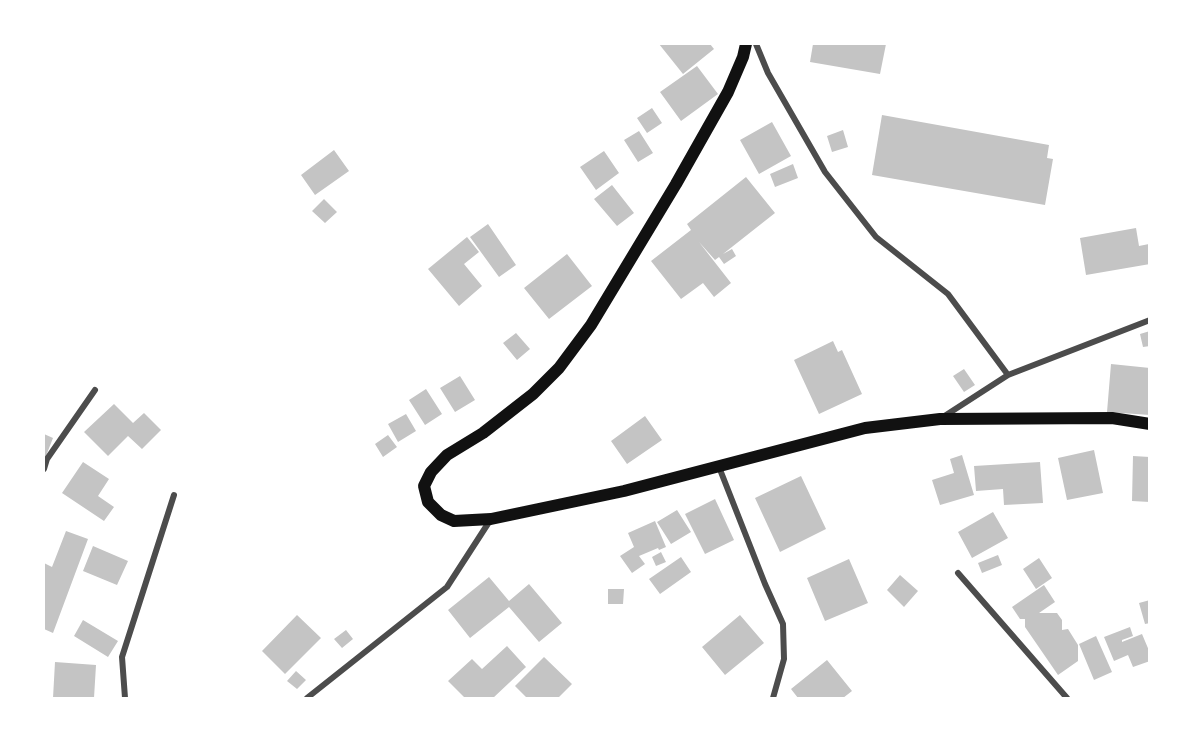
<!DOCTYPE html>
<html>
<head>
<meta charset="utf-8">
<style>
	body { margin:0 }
	#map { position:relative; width:1193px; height:742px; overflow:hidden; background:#fff; font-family:Quicksand,sans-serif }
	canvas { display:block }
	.frame { position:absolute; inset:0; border:45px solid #fff; pointer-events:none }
</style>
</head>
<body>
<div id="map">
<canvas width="1193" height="742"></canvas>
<div class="frame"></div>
</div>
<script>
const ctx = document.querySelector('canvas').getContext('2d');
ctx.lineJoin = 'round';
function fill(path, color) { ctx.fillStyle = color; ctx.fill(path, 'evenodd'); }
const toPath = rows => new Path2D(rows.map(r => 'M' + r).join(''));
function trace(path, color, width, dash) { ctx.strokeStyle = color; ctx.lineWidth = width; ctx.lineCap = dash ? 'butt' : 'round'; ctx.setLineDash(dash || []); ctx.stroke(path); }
const building = toPath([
	[659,44,710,44,714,49,683,74],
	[813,44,886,44,880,74,810,62],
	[697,66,718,94,681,121,660,92],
	[652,108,662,123,647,133,637,118],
	[882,115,1049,145,1047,158,1053,159,1045,205,872,175],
	[772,122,791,156,759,174,740,140],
	[843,130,848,147,832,152,827,136],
	[639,131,653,153,638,162,624,140],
	[334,150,349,171,315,195,301,175],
	[604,151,619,173,596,190,580,167],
	[793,164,798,178,775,187,770,174],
	[746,177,775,213,723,254,732,249,736,256,724,264,719,257,715,260,699,242,731,283,714,297,703,283,681,299,651,261,691,230,687,224],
	[612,185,634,213,617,226,594,199],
	[324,199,337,212,325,223,312,211],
	[488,224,516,265,499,277,470,237],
	[1136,228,1139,246,1149,244,1150,264,1086,275,1080,238],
	[467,237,479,252,464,264,482,286,459,306,428,269],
	[567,254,592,286,549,319,524,288],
	[1150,331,1150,346,1143,347,1140,334],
	[516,333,530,349,517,360,503,343],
	[833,341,838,352,842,350,862,394,819,414,794,360],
	[1111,364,1150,368,1150,415,1107,412],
	[964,369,975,385,964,392,953,376],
	[460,376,475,400,455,412,440,388],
	[426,389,442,414,425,425,409,400],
	[114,404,133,423,144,413,161,430,142,449,128,436,108,456,84,432],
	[406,414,416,431,398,442,388,424],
	[645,416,662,440,627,464,611,441],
	[44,434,53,438,44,461],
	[388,435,397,447,383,457,375,444],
	[1094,450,1103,493,1067,500,1058,458],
	[962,455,974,495,940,505,932,480,954,473,950,459],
	[1133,456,1150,457,1150,502,1132,501],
	[83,462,109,479,98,496,114,507,104,521,62,493],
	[1040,462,1043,503,1004,505,1003,489,976,491,974,466],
	[801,476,826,529,780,552,755,498],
	[715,499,734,540,705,554,685,514],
	[677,510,691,532,671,544,657,522],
	[993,512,1008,538,972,558,958,532],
	[655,521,666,547,659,550,658,548,639,556,645,564,632,573,620,556,634,547,628,533],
	[66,531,88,539,53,633,44,629,44,563,52,567],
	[93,546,128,561,117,585,83,571],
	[661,552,666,562,656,566,652,557],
	[998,555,1002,565,982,573,978,563],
	[681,557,691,572,660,594,649,579],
	[1039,558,1052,578,1036,589,1023,569],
	[849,559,868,603,825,621,807,578],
	[900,575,918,591,904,607,887,590],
	[489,577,509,601,529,584,562,623,539,642,509,607,470,638,448,610],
	[1044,585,1055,602,1039,613,1057,613,1062,620,1062,630,1068,629,1078,645,1078,661,1058,675,1025,627,1025,619,1020,619,1012,607],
	[608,589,624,589,623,604,608,604],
	[1150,600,1150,623,1145,624,1139,603],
	[297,615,321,638,285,674,262,651],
	[740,615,764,643,725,675,702,647],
	[83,620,118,641,108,657,74,636],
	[1130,627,1133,636,1122,640,1122,642,1142,634,1150,653,1150,661,1133,667,1128,655,1114,661,1104,637],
	[346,630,353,639,342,648,334,639],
	[1096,636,1112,672,1094,680,1079,644],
	[507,646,526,667,493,698,465,698,448,681,472,659,482,669],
	[544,657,572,684,558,698,527,698,515,686],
	[827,660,852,691,843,698,798,698,791,689],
	[55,662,96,665,94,698,53,698],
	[296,671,306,680,297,689,287,681]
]);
const minor = toPath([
	[756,44,768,73,825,172,876,237,948,294,1008,375],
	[943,417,1008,375,1150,320],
	[719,467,765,584,783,624,784,659,773,698],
	[44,469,47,459,95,390],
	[958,573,1067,698],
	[125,698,122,657,174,495],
	[307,698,447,587,491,519]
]);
const secondary = toPath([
	[746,44,743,57,728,92,676,184,591,325,559,368,533,394,483,433,447,455,431,472,424,486,428,502,441,515,454,521,491,519,624,491,865,428,940,419,1112,418,1150,424]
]);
fill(building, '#c4c4c4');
trace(minor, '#4c4c4c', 6);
trace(secondary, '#111', 12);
</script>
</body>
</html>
